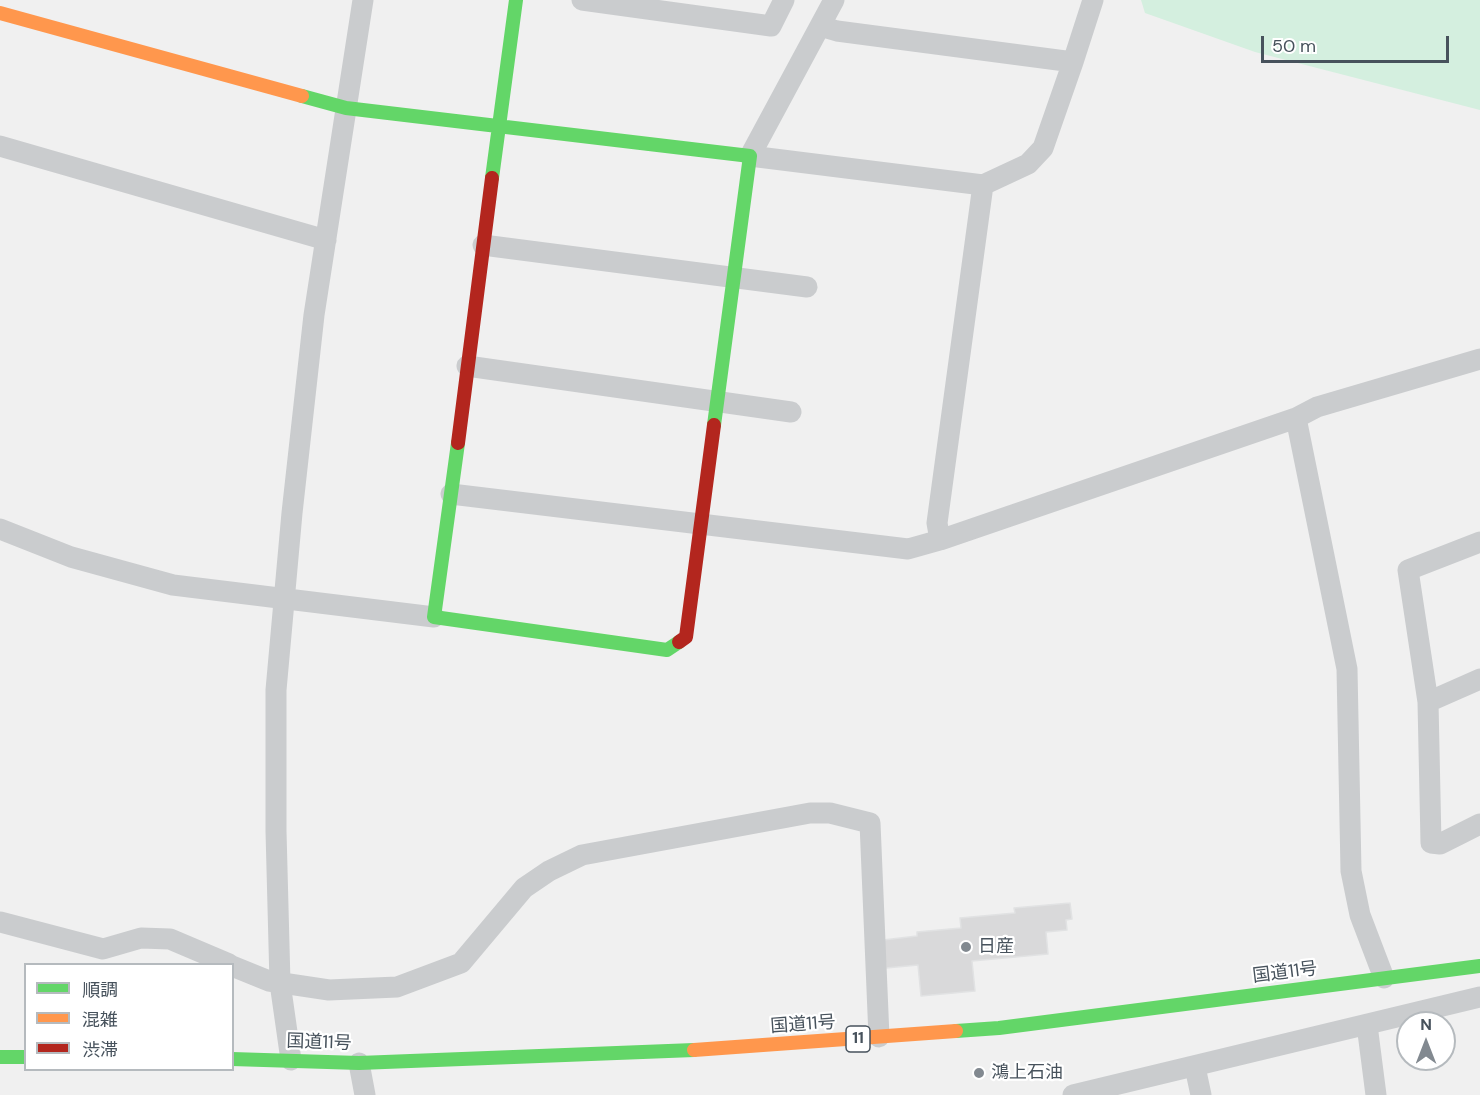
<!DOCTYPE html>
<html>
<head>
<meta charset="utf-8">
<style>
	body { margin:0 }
	#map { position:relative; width:1480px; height:1095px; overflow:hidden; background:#f0f0f0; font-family:"DM Sans","Noto Sans JP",sans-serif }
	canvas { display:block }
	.legend { position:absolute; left:24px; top:963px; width:210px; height:108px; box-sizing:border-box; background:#fff; border:2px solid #b5babe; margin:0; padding:8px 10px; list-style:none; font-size:18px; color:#47525c }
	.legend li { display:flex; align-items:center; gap:12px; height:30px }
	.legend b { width:30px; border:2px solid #b5babe }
	.north { position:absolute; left:1396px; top:1011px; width:60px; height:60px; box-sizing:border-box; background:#fff; border:2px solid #b5babe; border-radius:50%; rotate:0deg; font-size:16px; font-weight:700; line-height:24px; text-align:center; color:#47525c }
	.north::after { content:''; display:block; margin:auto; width:21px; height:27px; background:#828990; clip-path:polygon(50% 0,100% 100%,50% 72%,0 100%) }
	.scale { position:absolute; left:1261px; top:36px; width:188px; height:27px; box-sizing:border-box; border:3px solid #47525c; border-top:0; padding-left:8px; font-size:18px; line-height:21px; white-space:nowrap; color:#47525c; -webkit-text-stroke:4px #fff; paint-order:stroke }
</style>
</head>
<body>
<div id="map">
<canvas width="1480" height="1095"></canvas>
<ul class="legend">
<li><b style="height:8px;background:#63d668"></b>順調</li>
<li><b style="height:8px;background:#ff974d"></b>混雑</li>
<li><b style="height:8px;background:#b3261e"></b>渋滞</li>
</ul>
<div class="north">N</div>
<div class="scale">50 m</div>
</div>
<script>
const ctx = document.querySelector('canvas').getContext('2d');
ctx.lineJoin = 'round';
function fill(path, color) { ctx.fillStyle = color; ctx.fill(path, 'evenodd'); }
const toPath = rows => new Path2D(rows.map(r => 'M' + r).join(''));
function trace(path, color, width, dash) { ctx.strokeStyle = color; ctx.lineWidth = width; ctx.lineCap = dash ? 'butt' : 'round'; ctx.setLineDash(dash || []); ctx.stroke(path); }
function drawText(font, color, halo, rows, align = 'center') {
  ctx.font = font + ' "DM Sans","Noto Sans JP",sans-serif'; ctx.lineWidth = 4.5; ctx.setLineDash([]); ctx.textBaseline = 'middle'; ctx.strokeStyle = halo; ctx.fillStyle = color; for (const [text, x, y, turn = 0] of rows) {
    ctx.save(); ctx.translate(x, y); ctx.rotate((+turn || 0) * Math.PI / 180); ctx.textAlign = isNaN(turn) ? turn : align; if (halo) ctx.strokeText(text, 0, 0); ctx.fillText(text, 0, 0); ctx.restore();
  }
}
const green = toPath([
	[1141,0,1480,0,1480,110,1255,52,1145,13]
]);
const building = toPath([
	[1070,903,1072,919,1066,920,1067,930,1046,932,1048,954,972,961,975,991,921,996,918,965,886,968,883,940,917,936,917,932,961,928,960,918,1015,913,1014,908,1070,903]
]);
const street = toPath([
	[582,0,771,26,784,0],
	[834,0,750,156,983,185,937,523,940,540],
	[820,26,837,31,1073,62,1043,148,1028,164,983,185],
	[1073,62,1093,0],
	[0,146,326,240],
	[483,245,807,287],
	[467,366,791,412],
	[451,494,908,549,940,540,1296,418],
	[0,529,71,557,173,585,434,617],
	[1480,542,1408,570,1428,702,1431,843,1440,844,1480,824],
	[1428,702,1480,679],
	[0,922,103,949,141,938,170,939,229,964],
	[232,966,269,981,329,990,397,987,461,963,524,888,549,871,582,855,810,813,830,813,870,823,879,1037],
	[1384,978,1360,915,1351,871,1347,669,1296,418,1317,407,1480,359],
	[1367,1025,1376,1095],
	[291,1060,280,983,276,831,276,690,292,513,314,315,363,0],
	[359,1063,365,1095],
	[1195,1067,1201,1095],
	[1073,1095,1480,997]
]);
const fast = toPath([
	[302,96,346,108,750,156,714,425],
	[492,178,516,0],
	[458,443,434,617,667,650,679,642],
	[956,1031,999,1028,1480,966],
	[0,1057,26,1057],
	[232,1059,359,1063,694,1050]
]);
const slow = toPath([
	[0,13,302,96],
	[694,1050,956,1031]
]);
const jam = toPath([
	[458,443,492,178],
	[679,642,686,637,714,425]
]);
const markers = [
	[966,947,6,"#828990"],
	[979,1073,6,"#828990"]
];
const shields = [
	[858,1039,24]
];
const shieldNames = [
	["11",858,1039]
];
const poiNames = [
	["日産",978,947],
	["鴻上石油",991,1073]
];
const streetNames = [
	["国道11号",1285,973,-7],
	["国道11号",803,1025,-4],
	["国道11号",319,1043,2]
];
fill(green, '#d4efdf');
fill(building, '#d9d9da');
trace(building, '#e1e2e3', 1.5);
trace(street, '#caccce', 21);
trace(fast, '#63d668', 14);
trace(slow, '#ff974d', 14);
trace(jam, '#b3261e', 14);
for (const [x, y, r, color] of markers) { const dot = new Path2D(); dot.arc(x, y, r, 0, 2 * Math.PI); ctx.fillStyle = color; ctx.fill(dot); trace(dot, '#fff', 2); }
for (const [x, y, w] of shields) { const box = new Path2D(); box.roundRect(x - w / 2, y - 13, w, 26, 4.5); ctx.fillStyle = '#fff'; ctx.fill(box); trace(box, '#47525c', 1.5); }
drawText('bold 16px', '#47525c', null, shieldNames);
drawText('18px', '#47525c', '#fff', poiNames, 'left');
drawText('18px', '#47525c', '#fff', streetNames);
</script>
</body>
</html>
